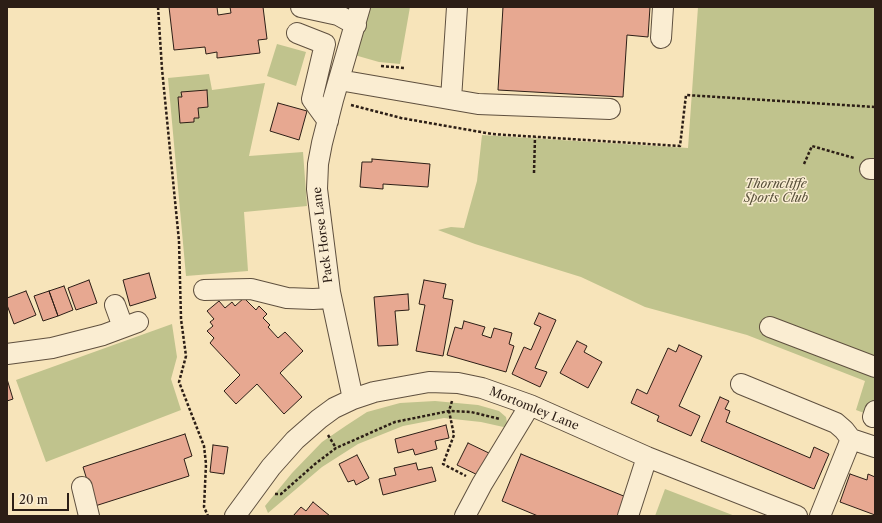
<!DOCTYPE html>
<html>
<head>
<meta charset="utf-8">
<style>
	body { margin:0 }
	#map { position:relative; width:882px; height:523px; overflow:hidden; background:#f7e4ba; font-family:"Libre Caslon Text",serif }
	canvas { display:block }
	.frame { position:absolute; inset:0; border:8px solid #2c1e16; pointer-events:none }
	.scale { position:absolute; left:12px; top:493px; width:57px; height:18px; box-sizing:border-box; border:2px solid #2c1e16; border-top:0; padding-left:5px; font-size:12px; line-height:14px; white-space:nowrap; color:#2c1e16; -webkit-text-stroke:3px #faedd2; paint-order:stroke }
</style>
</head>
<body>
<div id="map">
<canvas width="882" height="523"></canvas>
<div class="frame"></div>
<div class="scale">20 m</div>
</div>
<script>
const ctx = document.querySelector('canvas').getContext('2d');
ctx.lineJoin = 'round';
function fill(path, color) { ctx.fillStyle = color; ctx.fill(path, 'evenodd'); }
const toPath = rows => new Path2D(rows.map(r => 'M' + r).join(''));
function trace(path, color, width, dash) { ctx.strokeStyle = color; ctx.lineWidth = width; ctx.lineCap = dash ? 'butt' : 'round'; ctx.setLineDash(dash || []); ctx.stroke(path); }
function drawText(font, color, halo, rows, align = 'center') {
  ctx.font = font + ' "Libre Caslon Text",serif'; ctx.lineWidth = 3; ctx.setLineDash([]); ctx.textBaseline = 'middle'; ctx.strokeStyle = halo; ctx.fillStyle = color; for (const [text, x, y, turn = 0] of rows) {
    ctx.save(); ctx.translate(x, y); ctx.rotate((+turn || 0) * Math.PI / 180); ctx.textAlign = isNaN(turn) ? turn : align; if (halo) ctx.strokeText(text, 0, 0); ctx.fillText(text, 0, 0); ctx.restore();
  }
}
const green = toPath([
	[366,7,410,7,400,64,379,62,351,54],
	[698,7,875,7,875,417,856,410,865,381,747,335,645,307,581,277,475,244,438,230,451,227,464,228,477,181,482,135,688,148],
	[277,44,306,52,296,86,267,76],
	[209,74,212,90,265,83,249,156,303,152,307,206,244,212,248,271,186,276,168,78],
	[172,324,177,357,171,379,181,410,46,462,16,380],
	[435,401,478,405,499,411,506,417,508,428,481,422,444,418,403,426,358,444,322,467,268,513,265,506,292,473,322,442,347,425,367,412,400,403],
	[665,489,735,516,655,516]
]);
const building = toPath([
	[169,7,217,7,218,15,231,13,230,7,263,7,267,39,258,40,260,53,217,58,217,52,206,54,205,47,174,50,169,7],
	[503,7,650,7,648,37,627,35,623,97,498,90,503,7],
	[207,90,208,107,198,108,199,118,194,118,194,122,180,123,178,97,182,97,181,92,207,90],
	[278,103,307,111,299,140,270,131,278,103],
	[372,159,430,164,428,187,383,184,383,189,360,187,362,162,372,162,372,159],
	[149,273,156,298,130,306,123,280,149,273],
	[89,280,97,303,76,310,68,288,89,280],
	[424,280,446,284,443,298,453,300,443,356,416,351,425,305,419,304,424,280],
	[64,286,73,310,58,316,49,291,64,286],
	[26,291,36,315,14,324,7,305,7,298,26,291],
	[49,291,58,316,43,321,34,296,49,291],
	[408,294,409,310,395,311,398,345,378,346,374,297,408,294],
	[244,298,256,310,259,306,267,314,263,318,270,325,268,327,278,338,285,332,303,351,280,373,302,397,284,414,257,384,236,404,224,391,240,375,210,343,214,338,207,331,213,326,210,322,214,319,207,311,219,301,225,308,232,302,235,306,244,298],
	[539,313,556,320,535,368,547,372,540,387,512,374,524,347,531,350,541,327,534,324,539,313],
	[464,321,485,327,482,335,491,338,494,328,512,333,509,344,514,346,506,372,447,355,455,327,462,329,464,321],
	[577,341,587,346,584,352,602,362,588,388,560,373,577,341],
	[679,345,702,356,679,406,700,416,691,436,657,421,659,416,631,403,637,389,647,394,668,348,676,352,679,345],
	[7,379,13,399,7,401,7,379],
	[720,397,729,401,725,409,730,411,726,422,810,458,814,447,829,454,814,489,701,441,720,397],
	[446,425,449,438,435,441,437,449,415,455,413,449,398,453,395,439,446,425],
	[185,434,192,456,184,459,189,476,95,506,83,467,185,434],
	[468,443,493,455,482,477,457,465,468,443],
	[213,445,228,447,224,474,210,472,213,445],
	[521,454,626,497,618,516,538,516,502,501,521,454],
	[357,455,369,478,356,485,354,480,348,482,339,464,357,455],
	[416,463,418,470,432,467,436,481,383,495,379,479,396,475,394,468,416,463],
	[850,474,867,480,868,474,875,477,875,515,840,502,850,474],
	[313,502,330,516,293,516,301,507,306,511,313,502]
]);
const path = toPath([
	[158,7,162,69,179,241,181,319,186,356,179,382,204,446,206,464,204,507,208,516],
	[381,66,405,68],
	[351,105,401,118,492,134,680,146,686,95,875,107],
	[804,164,812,146,854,158],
	[534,173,535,137],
	[452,401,449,411,454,435,443,464,466,476],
	[328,435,336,448],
	[275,494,281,494,315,464,336,448,395,422,449,411,471,412,500,419]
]);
const minor = toPath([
	[301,7,338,15,356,25],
	[297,33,325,44,312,99,328,121],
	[661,38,663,7],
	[339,80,478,104,610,109],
	[451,99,457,7],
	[870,169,875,169],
	[204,290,251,289,287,298,313,299,331,298],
	[115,305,123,327],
	[770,327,875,367],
	[7,354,52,348,103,335,138,322],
	[741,384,836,423,844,430,851,439,875,447],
	[353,399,330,292,317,189,318,164,322,143,333,100,360,7],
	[873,417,875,411],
	[82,487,89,516],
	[235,516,271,467,295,440,319,419,334,408,353,399,374,392,429,382,458,383,482,388,530,405,647,457,797,516],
	[465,516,482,484,530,405],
	[628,516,647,457],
	[820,516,851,439]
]);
const parkNames = [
	["Thorncliffe",776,185],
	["Sports Club",776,199]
];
const streetNames = [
	["Pack Horse Lane",323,235,-97],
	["Mortomley Lane",534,409,22]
];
fill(green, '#c0c38d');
fill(building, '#e7a891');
trace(building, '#2c1e16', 1);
trace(minor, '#5f503f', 22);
trace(path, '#2c1e16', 2.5, [3, 2]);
trace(minor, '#faedd2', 20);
drawText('italic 12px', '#58503a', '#faedd2', parkNames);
drawText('12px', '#2c1e16', '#faedd2', streetNames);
</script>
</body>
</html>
